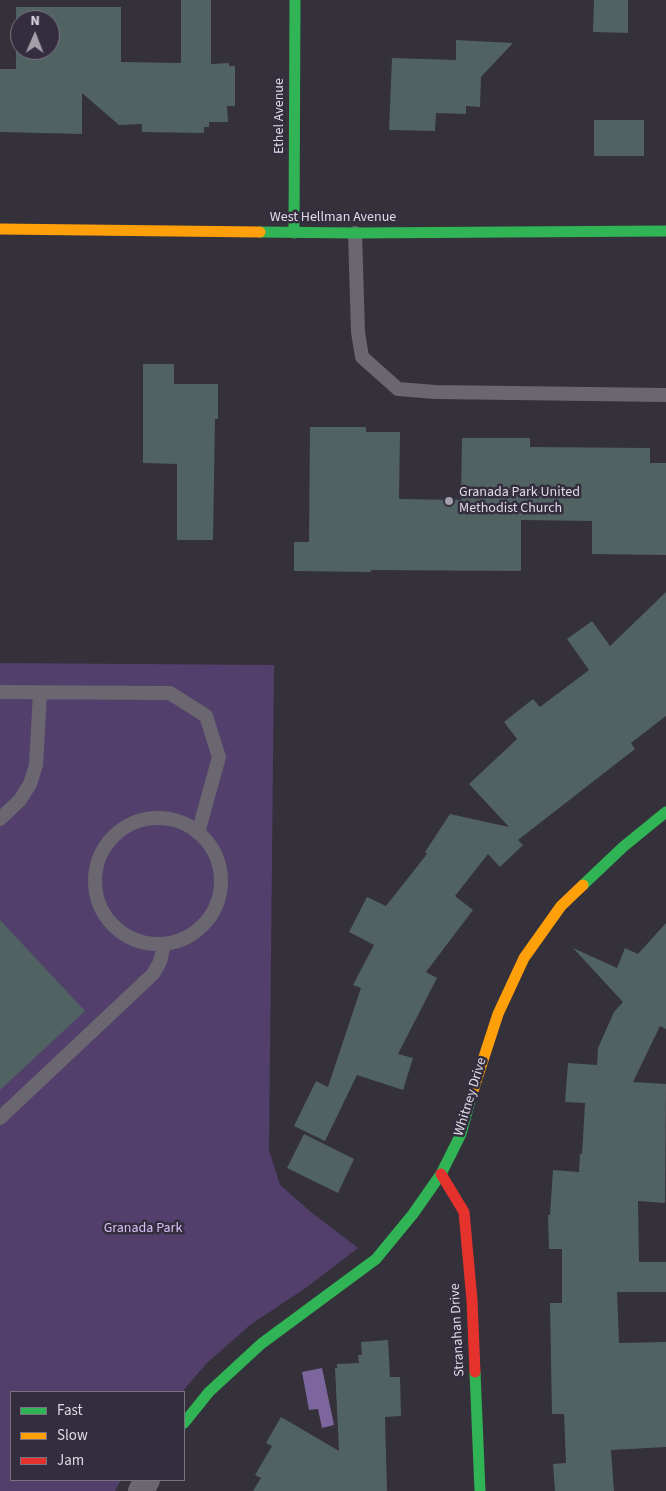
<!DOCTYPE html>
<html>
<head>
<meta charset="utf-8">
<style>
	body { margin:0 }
	#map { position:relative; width:666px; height:1491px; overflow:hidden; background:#34313a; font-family:"Source Sans 3",sans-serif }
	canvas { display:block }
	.legend { position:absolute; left:10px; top:1391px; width:175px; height:90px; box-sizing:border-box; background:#332d3e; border:1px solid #787381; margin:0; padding:6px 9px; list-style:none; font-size:15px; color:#dfdbe6 }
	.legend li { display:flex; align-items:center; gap:10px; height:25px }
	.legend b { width:25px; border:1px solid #787381 }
	.north { position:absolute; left:10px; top:10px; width:50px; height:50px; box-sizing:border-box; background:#332d3e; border:1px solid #787381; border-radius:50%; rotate:1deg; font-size:14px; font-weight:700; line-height:20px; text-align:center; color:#dfdbe6 }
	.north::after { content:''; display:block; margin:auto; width:18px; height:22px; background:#a3a0aa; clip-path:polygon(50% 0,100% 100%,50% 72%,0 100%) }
</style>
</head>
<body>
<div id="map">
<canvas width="666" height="1491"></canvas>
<ul class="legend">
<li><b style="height:6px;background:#30b455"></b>Fast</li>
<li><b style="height:6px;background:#ff9f0a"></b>Slow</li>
<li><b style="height:6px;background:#e5322d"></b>Jam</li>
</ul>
<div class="north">N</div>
</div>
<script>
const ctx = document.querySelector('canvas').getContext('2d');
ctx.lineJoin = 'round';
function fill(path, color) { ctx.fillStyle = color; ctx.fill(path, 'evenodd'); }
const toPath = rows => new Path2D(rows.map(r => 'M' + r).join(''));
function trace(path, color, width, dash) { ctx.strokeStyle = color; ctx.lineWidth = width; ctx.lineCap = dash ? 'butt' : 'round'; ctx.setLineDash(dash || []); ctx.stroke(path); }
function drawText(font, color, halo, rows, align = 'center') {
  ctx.font = font + ' "Source Sans 3",sans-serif'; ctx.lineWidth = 5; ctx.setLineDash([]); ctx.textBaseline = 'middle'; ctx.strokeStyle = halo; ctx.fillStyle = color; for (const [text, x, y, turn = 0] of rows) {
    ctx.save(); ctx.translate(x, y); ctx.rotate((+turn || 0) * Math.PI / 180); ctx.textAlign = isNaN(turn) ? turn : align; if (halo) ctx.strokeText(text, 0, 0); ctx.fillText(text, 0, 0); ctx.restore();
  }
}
const green = toPath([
	[0,663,274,665,269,1150,280,1185,311,1212,358,1248,307,1287,250,1325,206,1364,182,1392,11,1392,11,1480,121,1480,115,1491,0,1491]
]);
const water = toPath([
	[322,1368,334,1425,322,1428,318,1409,309,1410,302,1372]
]);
const building = toPath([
	[181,0,211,0,211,64,229,63,229,66,235,66,235,106,227,106,228,122,209,122,209,127,204,127,204,133,142,132,142,124,119,125,82,93,82,134,0,132,0,69,16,69,16,7,121,7,121,62,181,63],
	[20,20,50,20,50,50,20,50],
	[594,0,628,0,628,33,593,32],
	[456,40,513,43,481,77,480,107,466,106,466,114,436,113,435,131,389,130,392,58,456,60],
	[594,120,644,120,644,156,594,156],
	[143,364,174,364,174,384,218,384,218,419,215,419,213,540,177,540,177,464,143,463],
	[310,427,366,427,366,432,400,432,399,499,461,500,462,438,530,438,530,447,650,448,650,463,666,463,666,555,592,554,592,521,521,520,521,571,371,570,371,572,294,571,294,542,309,542],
	[666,592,666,716,631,743,635,749,518,840,523,845,500,867,488,854,455,896,473,910,426,972,437,978,398,1054,413,1058,403,1090,357,1075,325,1141,294,1126,316,1081,328,1087,361,988,353,985,374,945,349,932,367,897,386,906,427,854,425,852,450,814,509,827,469,784,517,739,504,722,533,699,540,707,589,670,567,639,592,621,610,646],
	[0,920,85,1011,0,1090],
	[666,923,666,1029,660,1026,633,1082,666,1084,665,1203,638,1201,639,1262,666,1262,666,1292,617,1292,619,1343,666,1342,666,1447,611,1450,614,1491,555,1491,553,1464,566,1463,564,1414,552,1414,550,1303,562,1303,562,1249,549,1249,548,1215,550,1215,553,1170,579,1172,580,1154,582,1154,585,1103,565,1102,568,1063,597,1065,598,1048,614,1012,623,1002,573,948,617,968,625,948,638,954],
	[304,1134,354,1159,338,1193,287,1168],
	[388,1340,390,1377,400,1377,401,1416,385,1417,387,1491,253,1491,261,1478,255,1475,272,1446,266,1443,281,1417,339,1451,335,1368,337,1368,337,1364,359,1363,358,1355,362,1355,361,1342]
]);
const lane = toPath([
	[355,233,358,332,362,357,398,389,435,392,666,395],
	[0,692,170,693,206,716,219,757,198,833],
	'95 881a63 63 0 1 1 126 0a63 63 0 1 1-126 0Z',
	[0,819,20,800,30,784,36,765,40,693],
	[0,1118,153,974,160,962,164,945]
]);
const street = toPath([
	[141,1491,147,1480]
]);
const fast = toPath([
	[260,232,355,233,666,231],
	[294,233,295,0],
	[583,885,623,847,666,812],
	[475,1372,480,1491],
	[184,1423,209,1392,261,1344,376,1259,413,1214,441,1174,461,1134,471,1097]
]);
const slow = toPath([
	[0,229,260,232],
	[471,1097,498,1014,524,958,561,906,583,885]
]);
const jam = toPath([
	[441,1174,464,1212,472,1300,475,1372]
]);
const markers = [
	[449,501,5,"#a3a0aa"]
];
const streetNames = [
	["Ethel Avenue",280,116,-90],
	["West Hellman Avenue",333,218],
	["Whitney Drive",471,1097,-73],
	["Stranahan Drive",458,1330,-93]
];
const poiNames = [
	["Granada Park United",459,493],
	["Methodist Church",459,509]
];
const parkNames = [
	["Granada Park",143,1229]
];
fill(green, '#523f6c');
fill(water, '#7d669e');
fill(building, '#516262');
trace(lane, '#6a6770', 14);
trace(street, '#6a6770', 26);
trace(fast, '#30b455', 11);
trace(slow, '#ff9f0a', 11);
trace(jam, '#e5322d', 11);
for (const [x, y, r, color] of markers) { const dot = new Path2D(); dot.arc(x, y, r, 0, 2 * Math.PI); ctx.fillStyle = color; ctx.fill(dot); trace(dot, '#332d3e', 2); }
drawText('14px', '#dfdbe6', '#332d3e', streetNames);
drawText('14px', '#dfdbe6', '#332d3e', poiNames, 'left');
drawText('14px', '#d5c1f6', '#332d3e', parkNames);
</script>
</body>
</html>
